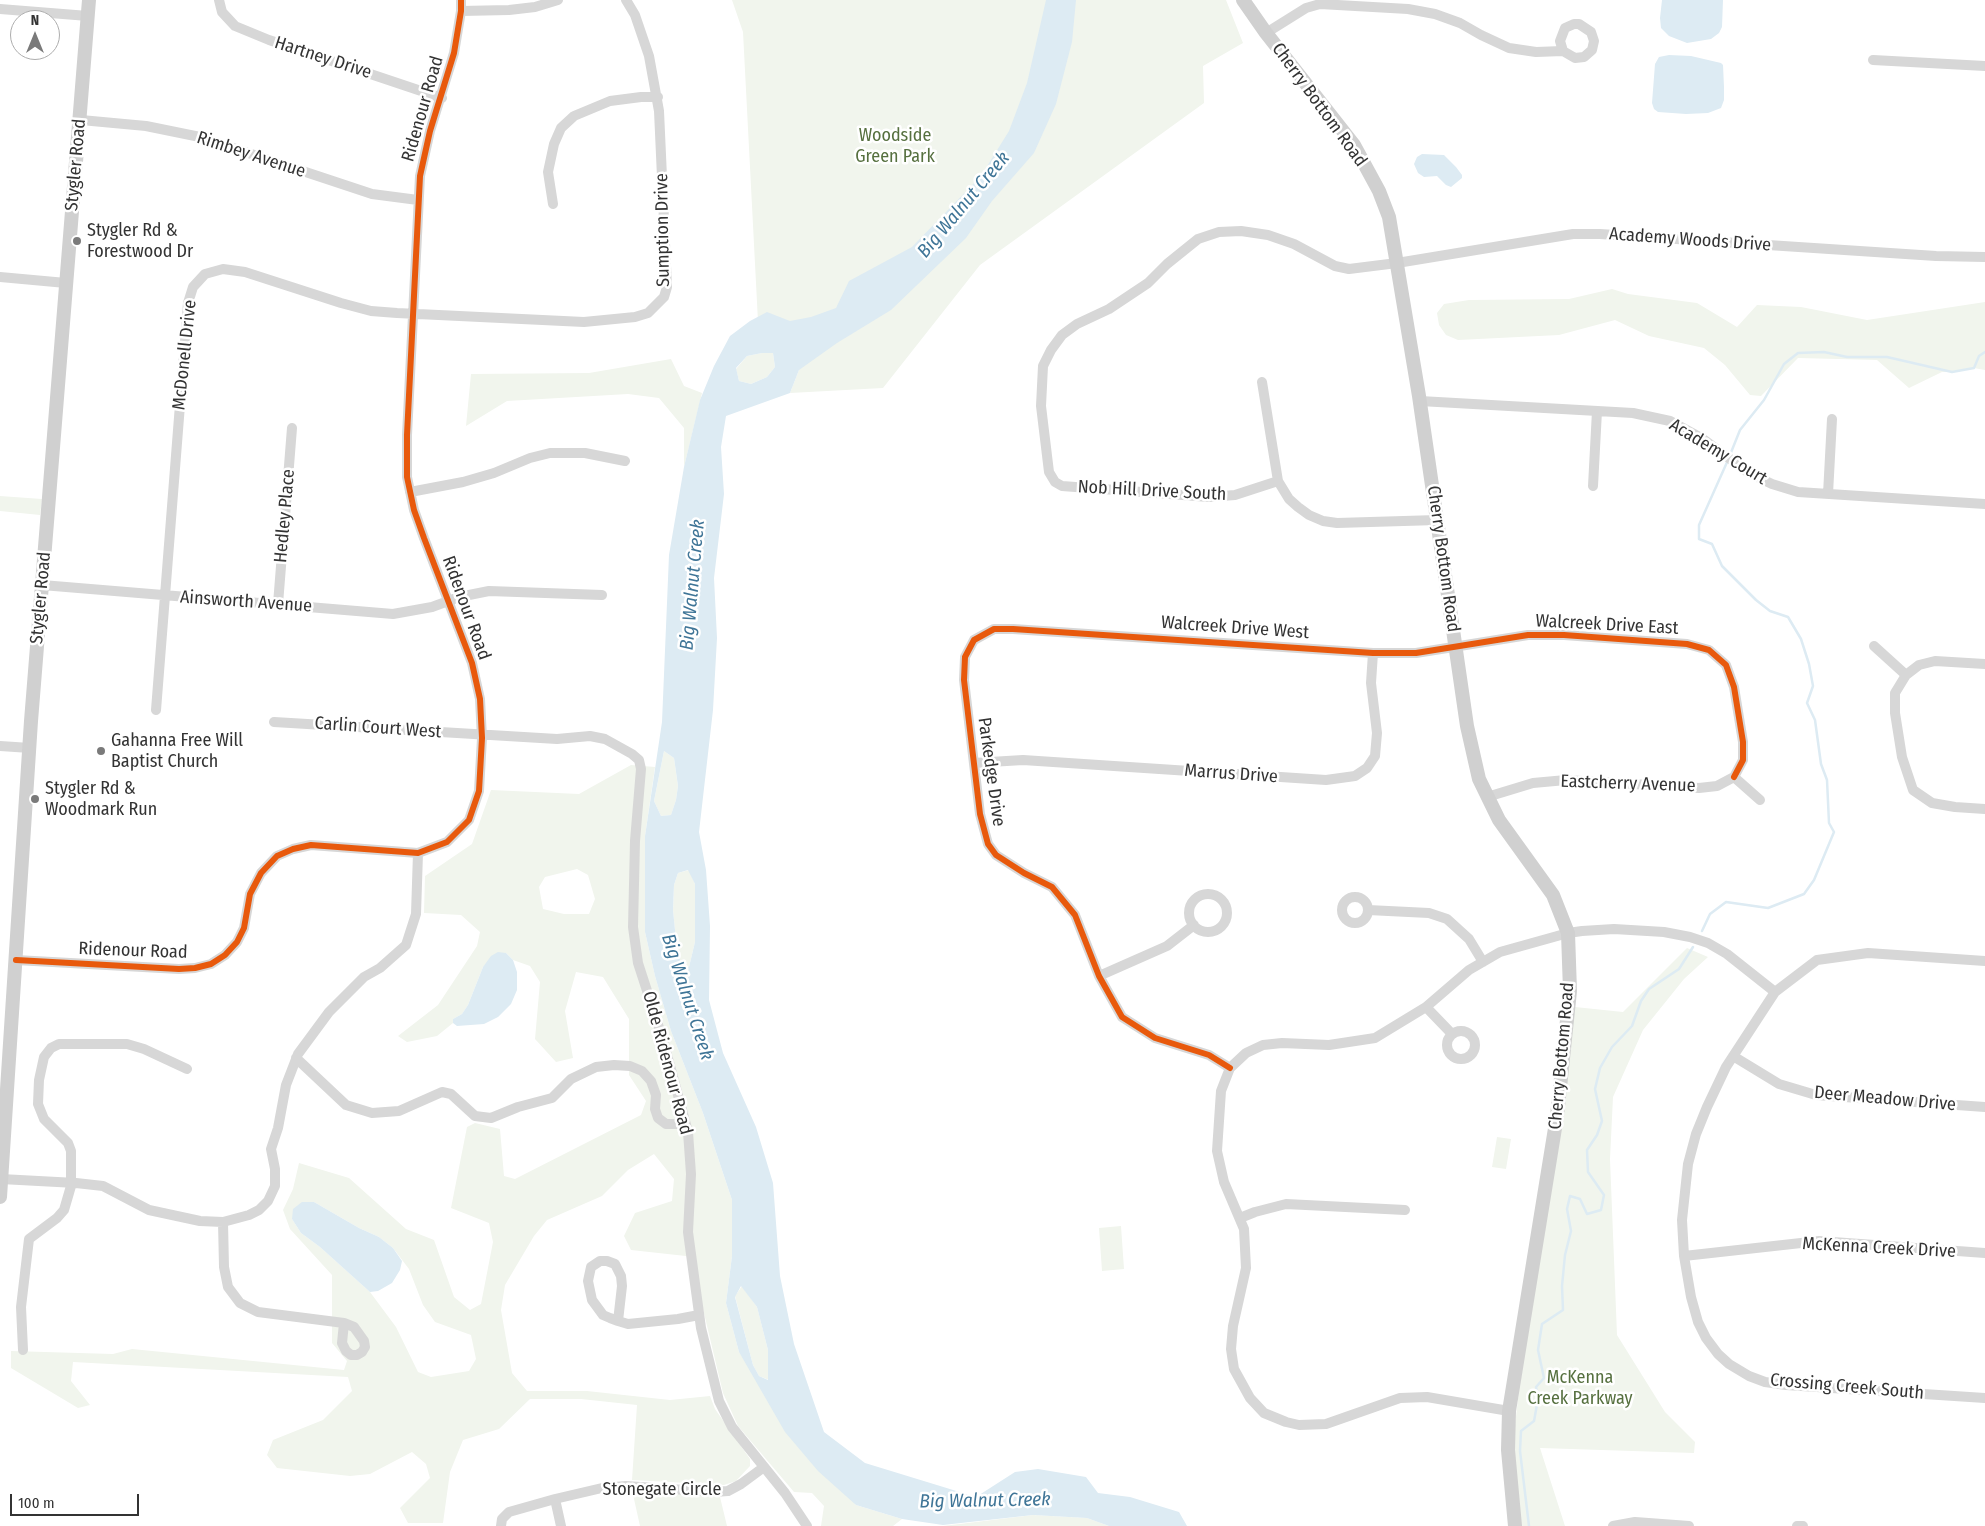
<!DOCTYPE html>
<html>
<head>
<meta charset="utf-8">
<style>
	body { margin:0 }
	#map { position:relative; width:1985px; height:1526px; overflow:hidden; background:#fff; font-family:"Fira Sans Condensed",sans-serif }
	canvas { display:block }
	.north { position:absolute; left:10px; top:10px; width:50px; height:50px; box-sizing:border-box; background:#fff; border:1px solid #adadad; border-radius:50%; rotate:0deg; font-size:14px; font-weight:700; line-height:20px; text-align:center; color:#333 }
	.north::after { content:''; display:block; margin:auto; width:18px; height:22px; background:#7a7a7a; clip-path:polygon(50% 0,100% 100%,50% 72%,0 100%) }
	.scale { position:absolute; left:10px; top:1494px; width:129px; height:22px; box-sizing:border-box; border:2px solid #333; border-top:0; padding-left:6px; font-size:15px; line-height:18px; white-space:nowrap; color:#333; -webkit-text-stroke:4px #fff; paint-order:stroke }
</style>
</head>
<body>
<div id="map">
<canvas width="1985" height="1526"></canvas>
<div class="north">N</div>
<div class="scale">100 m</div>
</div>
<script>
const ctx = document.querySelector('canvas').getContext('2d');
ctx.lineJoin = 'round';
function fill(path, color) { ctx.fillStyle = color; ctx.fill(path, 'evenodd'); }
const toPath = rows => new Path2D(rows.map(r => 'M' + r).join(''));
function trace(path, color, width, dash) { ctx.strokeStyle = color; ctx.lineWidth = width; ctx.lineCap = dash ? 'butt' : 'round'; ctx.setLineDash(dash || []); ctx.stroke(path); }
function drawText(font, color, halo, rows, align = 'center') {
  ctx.font = font + ' "Fira Sans Condensed",sans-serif'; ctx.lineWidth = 5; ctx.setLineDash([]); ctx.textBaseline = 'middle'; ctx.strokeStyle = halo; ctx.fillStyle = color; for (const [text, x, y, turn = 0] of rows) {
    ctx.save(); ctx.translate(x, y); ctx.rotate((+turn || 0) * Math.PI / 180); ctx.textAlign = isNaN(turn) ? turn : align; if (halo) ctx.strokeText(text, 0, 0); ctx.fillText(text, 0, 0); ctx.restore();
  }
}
const green = toPath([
	[732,0,1226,0,1243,43,1203,66,1204,103,980,265,883,388,790,393,799,370,759,341,743,32],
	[1612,289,1628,294,1697,303,1737,327,1757,305,1801,307,1867,320,1985,302,1985,370,1974,368,1952,372,1942,372,1909,388,1877,360,1798,358,1761,396,1750,395,1725,365,1704,348,1649,336,1615,320,1559,335,1458,340,1446,335,1439,325,1437,313,1444,304,1469,300,1569,299],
	[762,353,773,353,775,367,767,377,751,384,739,381,736,369,747,356],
	[671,359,684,386,702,393,684,467,684,428,659,398,628,394,507,401,466,426,471,374,589,373],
	[0,496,42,499,40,515,0,511],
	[664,751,674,758,678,786,676,800,671,815,661,816,654,801],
	[631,765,655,767,645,836,645,932,655,976,671,1031,703,1113,732,1200,732,1256,726,1303,739,1352,856,1505,902,1519,893,1526,821,1526,824,1506,812,1493,794,1492,738,1426,723,1393,703,1309,695,1257,631,1250,624,1236,635,1213,672,1201,674,1179,654,1154,628,1170,602,1196,547,1220,534,1236,505,1285,501,1310,512,1373,527,1391,587,1391,670,1400,710,1396,715,1409,750,1459,750,1466,736,1481,724,1485,632,1480,637,1405,581,1399,530,1399,499,1429,463,1440,450,1472,443,1523,408,1523,400,1508,430,1478,426,1464,412,1452,370,1474,350,1476,277,1468,267,1455,273,1440,323,1420,352,1391,348,1377,73,1362,71,1381,90,1405,78,1408,11,1368,11,1351,113,1354,132,1349,344,1370,347,1361,332,1343,332,1275,290,1229,283,1210,293,1189,299,1163,349,1178,406,1229,434,1240,454,1297,470,1310,481,1304,493,1242,489,1223,451,1208,467,1127,475,1123,500,1129,504,1176,515,1179,641,1115,646,1101,629,1075,629,1019,603,977,576,972,565,1011,573,1058,556,1062,535,1039,540,982,530,966,513,960,506,953,483,967,468,1005,462,1014,453,1019,453,1023,437,1036,407,1042,398,1036,438,1005,477,946,480,932,461,915,424,913,425,876,472,844,491,790,579,794],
	[577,869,588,875,595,899,589,914,564,914,543,909,539,887,545,877],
	[314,1202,359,1228,379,1237,393,1248,409,1269,423,1305,435,1322,471,1335,476,1359,469,1371,431,1377,418,1372,396,1327,370,1292,320,1247,301,1233,292,1219],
	[689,870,695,884,695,942,689,967,682,966,677,950,673,910,674,885,678,873],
	[1687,948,1708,957,1684,979,1643,1030,1613,1097,1610,1159,1617,1335,1665,1412,1695,1442,1694,1453,1540,1448,1565,1526,1520,1526,1513,1443,1521,1372,1575,1007,1623,1012],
	[1497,1137,1511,1139,1506,1169,1492,1167],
	[1121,1226,1124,1269,1102,1271,1099,1228],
	[742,1286,757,1307,768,1350,769,1380,759,1376,753,1365,735,1296],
	[632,1490,720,1497,727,1526,640,1526],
	[1033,1515,1087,1518,1109,1526,943,1526]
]);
const water = toPath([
	[1046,0,1076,0,1072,42,1056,104,1034,153,992,201,966,238,891,310,837,343,799,370,790,393,726,416,721,447,724,494,714,578,717,638,713,710,699,832,706,870,710,926,709,1000,723,1053,756,1127,773,1183,780,1276,794,1344,824,1432,865,1463,976,1497,1015,1472,1038,1469,1086,1477,1098,1493,1130,1497,1179,1512,1187,1526,1109,1526,1087,1518,1033,1515,943,1525,902,1519,856,1505,818,1471,785,1432,739,1352,726,1303,732,1256,732,1200,703,1113,671,1031,655,976,645,932,645,836,662,722,669,555,684,467,700,400,714,366,730,336,750,321,767,312,790,321,811,317,836,308,849,281,912,247,981,176,1009,131,1027,83],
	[762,353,773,353,775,367,767,377,751,384,739,381,736,368,747,356],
	[664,751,674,758,678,786,676,800,671,815,661,816,654,801],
	[688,870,695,884,695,942,689,967,682,966,677,950,673,910,674,885,678,873],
	[741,1286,757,1307,768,1350,768,1380,759,1376,753,1365,735,1297],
	[1662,0,1723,0,1722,27,1719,33,1711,39,1687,43,1669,36,1661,28,1660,18],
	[1669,55,1691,56,1721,63,1723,65,1724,87,1724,100,1721,108,1708,113,1686,114,1658,112,1654,109,1652,103,1655,64,1659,57],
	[1422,154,1444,155,1456,167,1462,175,1462,178,1451,187,1446,185,1437,176,1424,177,1418,173,1414,164,1417,157],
	[498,952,506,953,513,960,517,972,517,990,511,1004,498,1017,484,1024,457,1026,453,1023,453,1019,462,1014,468,1005,483,967,491,956],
	[302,1202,314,1202,359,1228,379,1237,393,1248,402,1261,400,1270,392,1283,378,1291,370,1292,320,1247,301,1233,292,1219,293,1209]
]);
const stream = toPath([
	[1730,455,1740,430,1764,400,1784,364,1798,353,1824,352,1847,357,1887,357,1952,372,1974,368,1979,356,1985,352],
	[1702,931,1710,914,1726,902,1768,908,1804,894,1814,880,1834,832,1829,823,1827,780,1821,764,1815,720,1807,703,1813,686,1809,664,1801,639,1788,617,1770,611,1756,600,1722,566,1712,544,1699,539,1699,525,1728,460],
	[1529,1526,1520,1451,1521,1431,1534,1421,1538,1399,1536,1387,1544,1378,1538,1350,1542,1324,1563,1310,1562,1286,1565,1255,1571,1231,1567,1209,1570,1196,1580,1199,1587,1214,1601,1210,1604,1195,1588,1172,1587,1150,1597,1135,1602,1121,1595,1089,1600,1068,1612,1047,1632,1026,1641,1001,1649,989,1679,969,1693,947]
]);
const minor = toPath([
	[219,0,222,12,235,26,269,40,442,98],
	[0,9,88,16],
	[461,11,509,10,535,7,558,0],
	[1266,33,1306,8,1320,4,1408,9,1435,14,1460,23,1481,35,1509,48,1536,52,1563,51,1575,58,1584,57,1592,50,1594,41,1591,32,1579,24,1574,24,1565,28,1560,41,1563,51],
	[1873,60,1985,66],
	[81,120,146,126,200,137,372,194,418,200],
	[553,204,548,172,554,144,561,128,574,116,610,101,641,97,658,97],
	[0,277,66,283],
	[1262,382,1278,481,1289,499,1298,507,1309,515,1323,521,1337,523,1437,520],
	[1420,401,1633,413,1670,421,1703,439,1749,473,1772,484,1798,492,1985,504],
	[1278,481,1235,495,1209,497,1062,486,1055,482,1049,472,1041,406,1043,366,1051,350,1062,335,1077,324,1109,309,1148,283,1167,264,1198,239,1219,232,1241,231,1268,235,1294,244,1335,266,1349,269,1397,263,1573,234,1600,234,1936,256,1985,257],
	[1593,486,1597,411],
	[410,492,463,482,494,473,530,458,550,453,585,453,625,461],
	[1828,494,1832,419],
	[42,585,393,614,432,607,459,597,489,591,602,595],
	[278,604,292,428],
	[1874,646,1906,675],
	[1985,664,1935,661,1919,665,1906,675,1895,693,1895,713,1902,757,1913,790,1932,803,1955,807,1985,809],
	[156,710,188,303,193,287,205,274,223,269,245,272,341,303,371,311,397,313,584,322,635,317,648,313,664,297,667,287,659,111,649,56,635,15,626,0],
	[274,722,557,739,590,736,605,739,632,754,639,760,641,769,635,841,633,927,638,963,663,1040,688,1132,691,1174,688,1232,701,1328,719,1401,732,1427,785,1493,807,1526],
	[0,746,30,748],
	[974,763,1023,760,1326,780,1355,776,1367,768,1375,756,1377,733,1371,683,1373,653],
	[1734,777,1760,800],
	[1487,797,1533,783,1566,780,1699,788,1717,786,1734,777],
	'1189 913a19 19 0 1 1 38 0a19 19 0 1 1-38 0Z',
	'1342 910a13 13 0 1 1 26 0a13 13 0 1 1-26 0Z',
	[1368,910,1429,913,1447,919,1469,939,1483,962],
	[16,960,179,969,195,968,211,964,225,955,237,942,244,928,250,894,261,873,277,856,293,849,311,845,418,853,447,842,469,820,479,791,482,738,480,699,472,663,424,538,414,510,407,477,407,435,420,176,430,131,454,53,461,11,461,0],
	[1985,961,1868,953,1817,960,1775,992,1726,1067,1707,1107,1696,1134,1688,1164,1682,1220,1684,1256,1691,1297,1698,1322,1706,1338,1718,1354,1729,1364,1749,1376,1765,1382,1786,1385,1985,1398],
	[1099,976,1167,946,1194,925],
	[1426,1007,1452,1034],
	'1447 1045a14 14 0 1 1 28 0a14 14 0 1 1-28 0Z',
	[1733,1056,1779,1084,1816,1095,1985,1107],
	[296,1058,346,1105,372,1113,399,1111,442,1092,451,1094,475,1116,491,1118,518,1107,552,1098,571,1079,596,1067,614,1065,630,1066,642,1071,651,1081,656,1095,655,1109,658,1118,666,1124,685,1124],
	[1230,1068,1209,1055,1155,1038,1122,1017,1099,976,1075,915,1052,887,1024,873,996,855,988,844,980,814,964,680,965,657,974,640,994,629,1013,629,1373,653,1416,653,1528,635,1564,635,1687,644,1709,650,1726,665,1734,687,1743,742,1743,760,1734,777],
	[1,1179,76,1183,103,1186,149,1210,200,1221,223,1222,249,1215,259,1210,268,1201,275,1186,275,1169,271,1149,278,1128,286,1085,298,1054,329,1012,364,977,380,968,406,945,416,914,418,853],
	[1240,1218,1255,1212,1286,1204,1405,1210],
	[223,1222,224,1267,228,1287,240,1303,258,1312,344,1323],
	[1684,1256,1819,1241,1985,1253],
	[618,1321,622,1286,621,1276,615,1264,607,1261,600,1261,591,1267,588,1281,592,1300,603,1315,610,1318,618,1321,628,1324,678,1319,699,1315],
	[344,1323,354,1327,364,1341,365,1347,362,1352,357,1355,351,1355,346,1351,342,1343,344,1323],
	[23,1350,21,1307,29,1239,57,1218,64,1210,71,1186,71,1151,68,1143,44,1119,38,1104,39,1080,44,1057,51,1048,59,1044,127,1044,144,1049,187,1069],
	[1509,1411,1427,1397,1400,1398,1326,1424,1299,1425,1286,1422,1264,1413,1250,1398,1234,1369,1231,1349,1233,1326,1246,1268,1244,1229,1224,1182,1217,1151,1221,1091,1230,1068,1246,1053,1263,1045,1282,1043,1329,1045,1375,1038,1426,1007,1469,970,1500,952,1568,933,1582,931,1614,929,1664,932,1690,937,1708,943,1727,954,1775,992],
	[555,1499,602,1488,626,1486,714,1492,728,1491,741,1484,764,1467],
	[501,1526,502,1519,509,1512,555,1499,561,1526],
	[1613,1526,1635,1522,1689,1526],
	[1797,1526,1803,1526]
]);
const secondary = toPath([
	[1243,0,1266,33,1354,145,1379,191,1389,217,1419,396,1467,726,1479,779,1499,820,1553,895,1568,933,1570,991,1557,1116,1509,1411,1508,1450,1515,1526],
	[0,1197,31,721,89,0]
]);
const cycleway = toPath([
	[16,960,179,969,195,968,211,964,225,955,237,942,244,928,250,894,261,873,277,856,293,849,311,845,418,853,447,842,469,820,479,791,482,738,480,699,472,663,424,538,414,510,407,477,407,435,420,176,430,131,454,53,461,11,461,0],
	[1230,1068,1209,1055,1155,1038,1122,1017,1099,976,1075,915,1052,887,1024,873,996,855,988,844,980,814,964,680,965,657,974,640,994,629,1013,629,1373,653,1416,653,1528,635,1564,635,1687,644,1709,650,1726,665,1734,687,1743,742,1743,760,1734,777]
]);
const markers = [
	[77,241,5,"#7a7a7a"],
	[101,751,5,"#7a7a7a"],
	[35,799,5,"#7a7a7a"]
];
const streetNames = [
	["Hartney Drive",323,58,18],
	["Cherry Bottom Road",1319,105,54],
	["Ridenour Road",423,109,-74],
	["Rimbey Avenue",251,155,18],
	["Stygler Road",76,165,-85],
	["Sumption Drive",663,230,-91],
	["Academy Woods Drive",1690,240,4],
	["McDonell Drive",185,355,-84],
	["Academy Court",1718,452,31],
	["Nob Hill Drive South",1152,491,3],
	["Hedley Place",285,516,-85],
	["Cherry Bottom Road",1443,559,82],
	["Stygler Road",41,598,-85],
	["Ainsworth Avenue",246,602,4],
	["Ridenour Road",466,608,70],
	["Walcreek Drive East",1607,625,3],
	["Walcreek Drive West",1235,628,4],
	["Carlin Court West",378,728,4],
	["Parkedge Drive",991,772,82],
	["Marrus Drive",1231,774,4],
	["Eastcherry Avenue",1628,784,2],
	["Ridenour Road",133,951,2],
	["Cherry Bottom Road",1562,1056,-85],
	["Olde Ridenour Road",667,1063,75],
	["Deer Meadow Drive",1885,1099,5],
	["McKenna Creek Drive",1879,1248,3],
	["Crossing Creek South",1847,1387,5],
	["Stonegate Circle",662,1490]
];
const parkNames = [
	["Woodside",895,136],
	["Green Park",895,157],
	["McKenna",1580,1378],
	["Creek Parkway",1580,1399]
];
const poiNames = [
	["Stygler Rd &",87,231],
	["Forestwood Dr",87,252],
	["Gahanna Free Will",111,741],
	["Baptist Church",111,762],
	["Stygler Rd &",45,789],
	["Woodmark Run",45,810]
];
const waterNames = [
	["Big Walnut Creek",964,205,-50],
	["Big Walnut Creek",693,585,-85],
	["Big Walnut Creek",687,997,72],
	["Big Walnut Creek",985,1501,-1]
];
fill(green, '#f1f5ed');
fill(water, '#ddebf3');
trace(stream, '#ddebf3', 2.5);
trace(minor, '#d7d7d7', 10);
trace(secondary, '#d0d0d0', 14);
trace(cycleway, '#e8590c', 6);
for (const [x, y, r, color] of markers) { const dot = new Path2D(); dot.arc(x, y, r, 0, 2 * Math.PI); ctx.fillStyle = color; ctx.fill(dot); trace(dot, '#fff', 2); }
drawText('18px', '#333', '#fff', streetNames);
drawText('18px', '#56703f', '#fff', parkNames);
drawText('18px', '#333', '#fff', poiNames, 'left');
drawText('italic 19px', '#3f7597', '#fff', waterNames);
</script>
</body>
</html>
